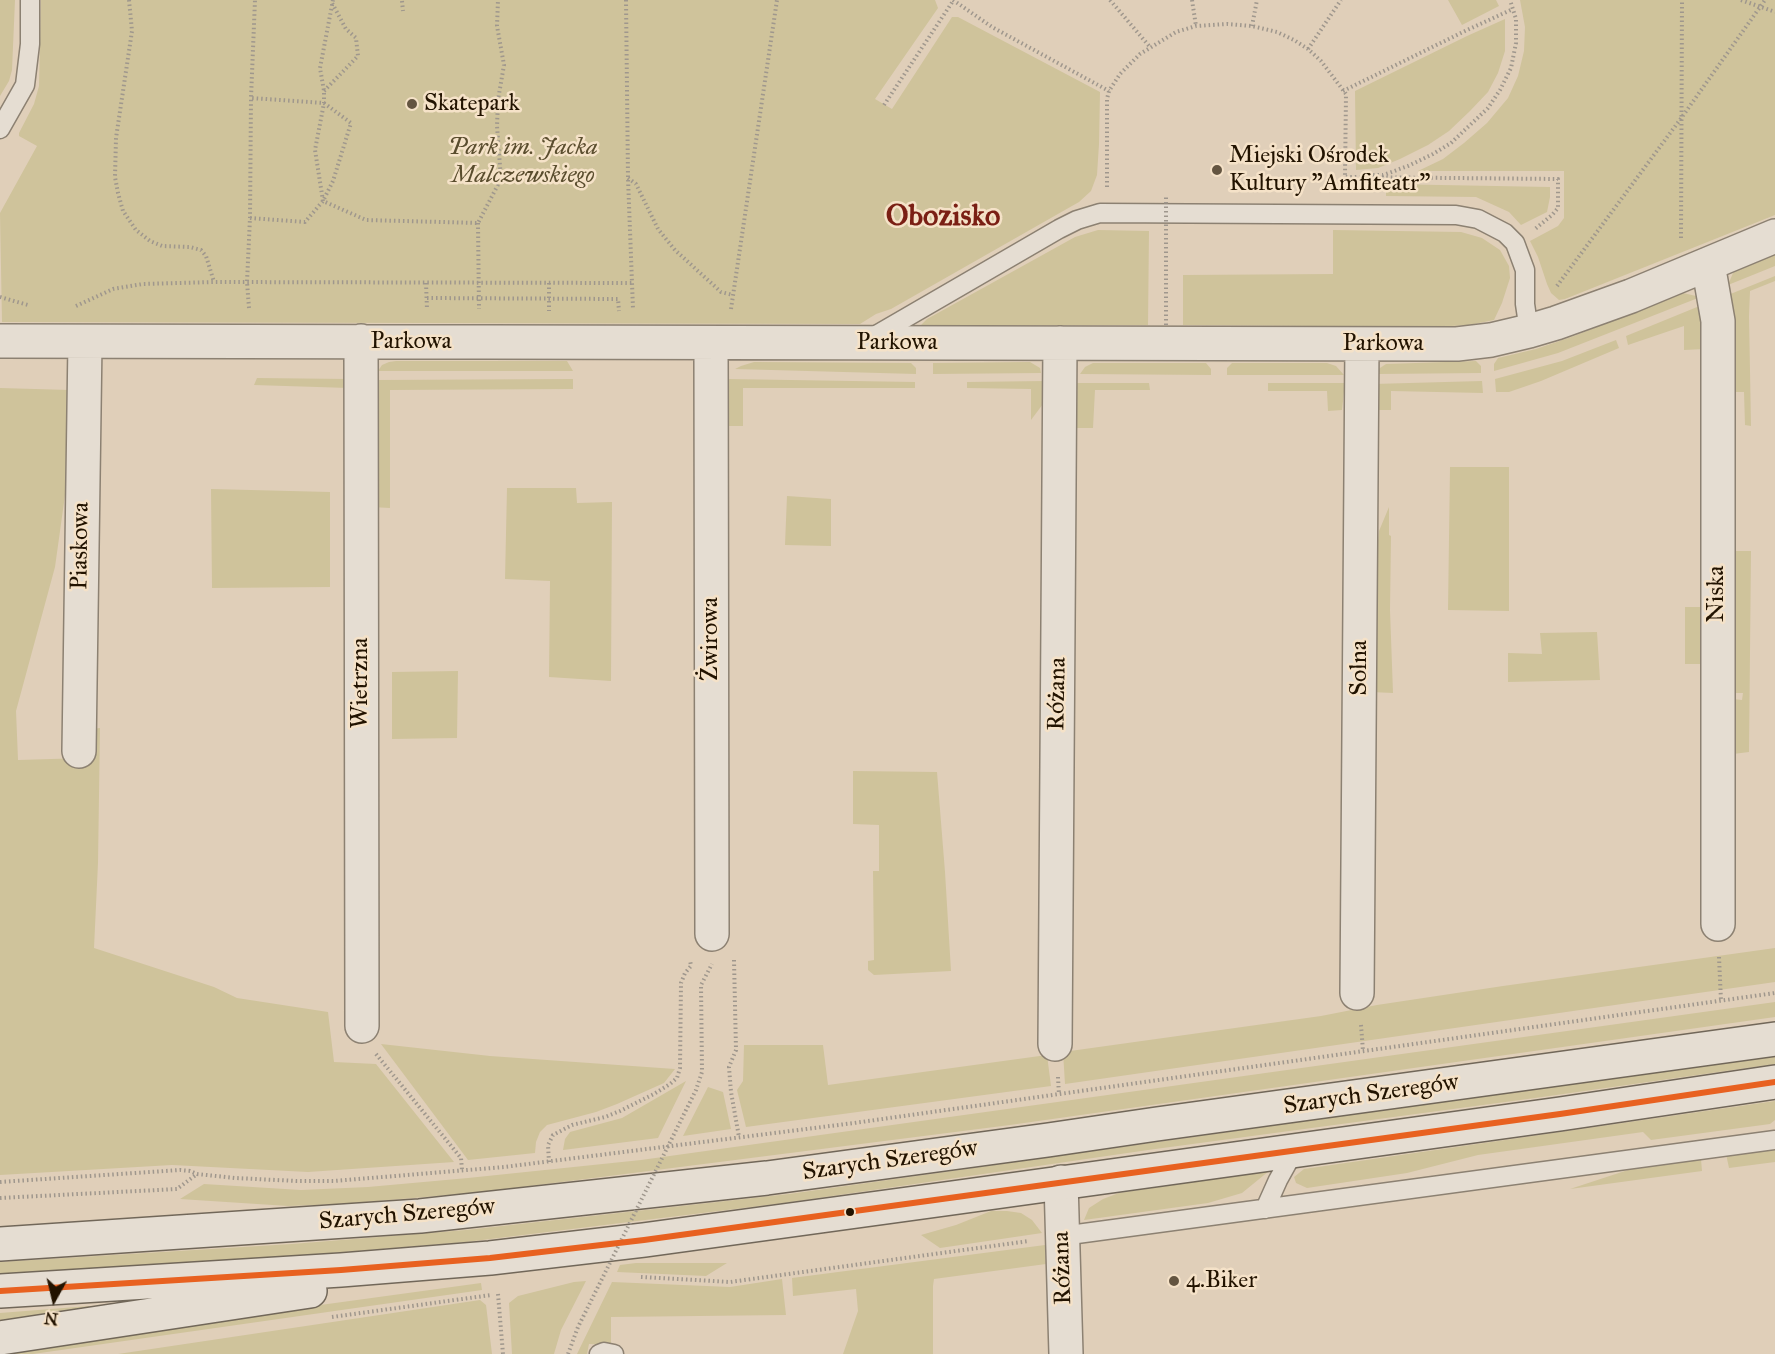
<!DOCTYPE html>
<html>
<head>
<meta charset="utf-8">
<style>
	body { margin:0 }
	#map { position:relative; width:1775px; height:1354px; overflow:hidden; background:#e0cfb9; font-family:"IM FELL Great Primer",serif }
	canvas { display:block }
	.north { position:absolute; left:24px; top:1270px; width:60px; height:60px; -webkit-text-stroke:4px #f5e2c8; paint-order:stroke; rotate:188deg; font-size:16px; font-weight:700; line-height:24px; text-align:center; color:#221300 }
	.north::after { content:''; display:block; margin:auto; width:21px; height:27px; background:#221300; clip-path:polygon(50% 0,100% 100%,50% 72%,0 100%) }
</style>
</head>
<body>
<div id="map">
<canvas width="1775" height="1354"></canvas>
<div class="north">N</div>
</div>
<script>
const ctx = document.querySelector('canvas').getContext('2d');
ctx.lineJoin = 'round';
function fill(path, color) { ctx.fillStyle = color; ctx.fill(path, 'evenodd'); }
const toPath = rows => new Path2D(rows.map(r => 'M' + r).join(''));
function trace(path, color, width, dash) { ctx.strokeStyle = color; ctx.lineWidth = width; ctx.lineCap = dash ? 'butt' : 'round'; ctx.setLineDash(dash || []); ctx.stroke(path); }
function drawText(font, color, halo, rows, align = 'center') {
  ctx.font = font + ' "IM FELL Great Primer",serif'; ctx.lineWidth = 5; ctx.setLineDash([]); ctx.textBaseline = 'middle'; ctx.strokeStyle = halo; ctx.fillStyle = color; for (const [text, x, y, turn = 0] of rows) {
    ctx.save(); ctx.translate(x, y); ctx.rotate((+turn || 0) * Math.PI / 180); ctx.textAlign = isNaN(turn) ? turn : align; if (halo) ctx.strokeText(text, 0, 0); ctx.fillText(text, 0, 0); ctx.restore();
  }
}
const green = toPath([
	[0,0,15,0,12,70,9,81,0,96],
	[41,0,935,0,938,8,875,99,892,109,952,17,958,17,1100,92,1099,144,1097,175,1091,191,1079,202,891,309,876,314,860,324,2,322,0,213,37,146,19,136,19,133,34,104,39,86],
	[1448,0,1496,0,1499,6,1462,25],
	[1520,0,1775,0,1775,215,1565,299,1559,300,1551,293,1547,284,1538,257,1530,241,1558,226,1564,218,1564,171,1418,171,1443,159,1464,143,1487,123,1508,98,1518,76,1524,51,1525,27],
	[1505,19,1505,51,1498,73,1488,92,1470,111,1449,131,1428,145,1400,159,1378,168,1356,170,1355,91,1467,36],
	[1386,184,1550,187,1550,197,1547,212,1521,225,1509,212,1476,197,1386,196],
	[1098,230,1149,231,1148,325,921,325,927,319,1075,237],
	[1333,230,1461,232,1482,238,1500,250,1509,266,1510,278,1502,303,1494,320,1469,325,1433,327,1183,325,1183,275,1333,274],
	[1775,255,1775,266,1728,285,1733,273,1739,269],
	[1775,276,1775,281,1750,291,1749,316,1751,426,1745,425,1744,392,1735,392,1736,322,1731,323,1728,295],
	[1683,293,1696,296,1698,298,1558,353,1494,371,1494,364,1498,358,1536,349,1574,336],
	[1702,305,1705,349,1684,350,1684,326,1628,345,1626,336],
	[1616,340,1619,348,1541,381,1509,392,1496,392,1495,379,1562,361],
	[396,361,567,361,573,371,378,371,382,365,389,362],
	[1476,361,1481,366,1481,373,1377,374,1380,368,1386,364],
	[754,362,911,363,916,368,916,374,735,369,741,366],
	[1030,362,1040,368,1041,373,933,374,933,363],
	[1093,363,1206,363,1211,369,1211,375,1080,374,1085,367],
	[1232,363,1327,363,1336,366,1344,375,1227,375,1227,368],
	[257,378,348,379,349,388,254,385],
	[573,379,573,389,390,390,390,508,371,507,376,380],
	[728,379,915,382,915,388,743,388,743,426,724,426],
	[1045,381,1046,396,1043,404,1031,420,1031,389,967,388,967,382],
	[1482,381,1483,393,1391,391,1391,410,1369,410,1373,384],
	[1075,383,1149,383,1150,390,1095,390,1093,428,1071,428],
	[1268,383,1345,383,1342,410,1328,411,1327,391,1268,391],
	[0,388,70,390,66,488,55,567,16,711,18,760,85,758,91,729,100,728,98,863,94,948,214,987,237,998,328,1012,334,1062,376,1064,454,1162,308,1172,172,1165,0,1175],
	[1450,467,1509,467,1509,611,1448,610],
	[507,488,576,488,577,503,612,502,611,681,549,677,550,581,505,579],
	[211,489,330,492,330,587,212,588],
	[787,496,831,499,831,546,785,545],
	[1389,507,1389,535,1391,536,1390,610,1393,693,1371,692,1376,562,1379,531],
	[1735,551,1751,551,1749,752,1733,754,1733,699,1742,700,1743,693,1734,693],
	[1685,607,1701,607,1700,664,1685,664],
	[1597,632,1600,680,1508,682,1508,653,1542,654,1540,633],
	[458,671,457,738,392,739,392,672],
	[853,771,937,772,945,872,951,971,874,975,868,970,868,961,874,960,873,871,879,871,879,825,853,824],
	[1775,948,1775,982,1065,1084,1063,1052,1321,1016,1377,1005,1503,986],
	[1775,1002,1775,1017,1010,1125,641,1172,474,1193,340,1204,288,1206,180,1199,204,1184,301,1190,368,1187,468,1178,641,1160],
	[381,1044,490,1056,675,1069,664,1083,617,1104,596,1112,547,1125,540,1132,536,1142,535,1153,468,1160],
	[744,1045,823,1045,828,1085,1047,1055,1051,1086,746,1127,737,1090,743,1081],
	[1775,1055,1775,1064,1535,1098,1148,1150,784,1203,466,1242,270,1258,0,1276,0,1262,292,1244,466,1230,789,1194],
	[686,1081,658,1138,563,1150,565,1139,570,1132,622,1118],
	[708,1087,723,1092,731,1129,683,1136],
	[1775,1101,1775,1120,1770,1124,1651,1140,1643,1132,1478,1155,1407,1173,1307,1188,1296,1183,1294,1177,1304,1169],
	[1775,1148,1775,1162,1729,1168,1726,1154],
	[1701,1159,1702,1171,1570,1189,1631,1169],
	[1269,1171,1242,1193,1208,1203,1084,1220,1089,1208,1103,1199,1119,1193],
	[991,1211,1007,1211,1021,1213,1032,1220,1042,1233,940,1248,921,1235,956,1225],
	[1045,1245,1046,1264,934,1279,933,1286,933,1354,843,1354,858,1311,856,1289,793,1296,792,1278],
	[636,1263,727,1263,706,1276,617,1272,620,1265],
	[782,1279,786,1315,611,1317,611,1345,589,1344,587,1354,577,1354,612,1282,730,1287],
	[586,1281,561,1330,554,1354,512,1354,509,1303,518,1296,574,1282],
	[481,1283,482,1290,33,1354,0,1354,43,1343],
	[480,1300,486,1305,492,1354,118,1354],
	[89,1306,90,1309,0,1323,0,1313]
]);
const path = toPath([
	[129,0,132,31,116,138,115,177,118,193,123,211,136,230,150,241,162,246,190,247,201,250,206,256,214,282],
	[333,0,320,68,324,91,324,103,315,150,323,201,366,220,478,223,501,179,497,126,498,100,504,65,497,26,498,0],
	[626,0,628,178,633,309],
	[953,0,992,27,1109,91],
	[1110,0,1150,47],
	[1192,0,1196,26],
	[1741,0,1775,12],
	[402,1,403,11],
	[1252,26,1257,0],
	[1308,49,1341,0],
	[324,91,358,56,356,38,346,29,332,3],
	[1343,91,1465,31,1513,9],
	[884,105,953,1],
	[1373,175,1383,175,1408,166,1433,154,1451,143,1488,108,1500,90,1511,68,1516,43,1516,19,1510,0],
	[628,178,636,184,658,229,675,250,721,292,733,295],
	[1107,187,1107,99,1109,91,1120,74,1140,54,1176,32,1196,26,1227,24,1252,26,1277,32,1294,40,1308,49,1321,61,1346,94,1345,177,1558,179,1558,208,1552,215,1535,229],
	[250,218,305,222,323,201,333,181,351,123,324,103,251,98],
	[478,223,479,309],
	[1681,238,1682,0],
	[426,283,427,309],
	[549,283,549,311],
	[1557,286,1682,117,1765,0],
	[0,297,28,305],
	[427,298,618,299,619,311],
	[76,306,113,289,143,284,214,282,632,283],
	[249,308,247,282,250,218,251,98,255,0],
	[731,309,777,0],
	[1719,957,1721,1001],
	[734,960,736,1050,729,1067,731,1092,739,1137],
	[1361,1025,1363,1051],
	[376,1054,461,1158,462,1170],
	[1058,1077,1059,1095],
	[549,1162,548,1145,553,1135,572,1125,605,1117,620,1111,654,1094,670,1084,677,1078,680,1068,681,983,685,973,691,966,690,960],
	[0,1182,180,1170,190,1171,197,1174,235,1178,297,1181,334,1181,504,1167,854,1123,1775,993],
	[0,1198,177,1189,197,1174],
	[641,1277,730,1282,1029,1241],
	[498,1294,503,1354],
	[332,1317,491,1295]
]);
const lane = toPath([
	[0,129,25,85,30,44,30,0],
	[871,338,1059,229,1077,220,1100,213,1456,215,1478,219,1505,233,1515,243,1525,270,1525,304,1529,331],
	[1265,1209,1278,1180,1288,1162,1298,1151],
	[1062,1236,1775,1140],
	[599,1354,604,1352,614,1354]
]);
const street = toPath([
	[1708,264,1718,321,1718,924],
	[0,341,1457,344,1491,340,1529,331,1556,323,1631,296,1775,236],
	[361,341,362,1026],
	[711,343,712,934],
	[79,751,85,342],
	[1357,993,1362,344],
	[1055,1044,1060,343],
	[1061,1182,1066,1354]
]);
const secondary = toPath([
	[0,1244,420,1216,767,1178,1048,1140,1157,1124,1775,1039],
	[0,1291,341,1270,490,1258,644,1240,952,1198,1560,1114,1775,1082],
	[0,1338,310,1291]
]);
const pathBridge = toPath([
	[1166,325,1166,196],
	[568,1354,578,1327,696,1090,702,1072,701,985,712,964]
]);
const bus1 = toPath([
	[0,1291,341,1270,490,1258,644,1240,1560,1114,1775,1082]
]);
const markers = [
	[412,104,6,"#645541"],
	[1217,170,6,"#645541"],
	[850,1212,5,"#221300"],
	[1174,1281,6,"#645541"]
];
const poiNames = [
	["Skatepark",424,104],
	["Miejski Ośrodek",1229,156],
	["Kultury \"Amfiteatr\"",1229,184],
	["4.Biker",1186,1281]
];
const parkNames = [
	["Park im. Jacka",523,148],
	["Malczewskiego",523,176]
];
const streetNames = [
	["Parkowa",411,342],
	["Parkowa",897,343],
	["Parkowa",1383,344],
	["Piaskowa",81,546,-89],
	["Niska",1717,594,-90],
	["Żwirowa",711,639,-90],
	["Solna",1360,668,-90],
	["Wietrzna",361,683,-90],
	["Różana",1058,694,-89],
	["Szarych Szeregów",1371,1095,-8],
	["Szarych Szeregów",890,1161,-8],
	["Szarych Szeregów",407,1215,-5],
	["Różana",1063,1268,-92]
];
const districtNames = [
	["Obozisko",943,218]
];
fill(green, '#cfc39b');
trace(lane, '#8c8172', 21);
trace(street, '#8c8172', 36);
trace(secondary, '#716759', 36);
trace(path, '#9f978d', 4, [1.5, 3]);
trace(lane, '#e5ddd2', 18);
trace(street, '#e5ddd2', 33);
trace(secondary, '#e5ddd2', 33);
trace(pathBridge, '#9f978d', 4, [1.5, 3]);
trace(bus1, '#e86120', 6);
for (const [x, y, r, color] of markers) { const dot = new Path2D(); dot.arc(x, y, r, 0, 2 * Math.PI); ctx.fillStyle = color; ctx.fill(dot); trace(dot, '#f5e2c8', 2); }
drawText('24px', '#221300', '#f5e2c8', poiNames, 'left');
drawText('italic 24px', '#5a4d2e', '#f5e2c8', parkNames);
drawText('24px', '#221300', '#f5e2c8', streetNames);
drawText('bold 30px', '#7a1f14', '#f5e2c8', districtNames);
</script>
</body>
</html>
